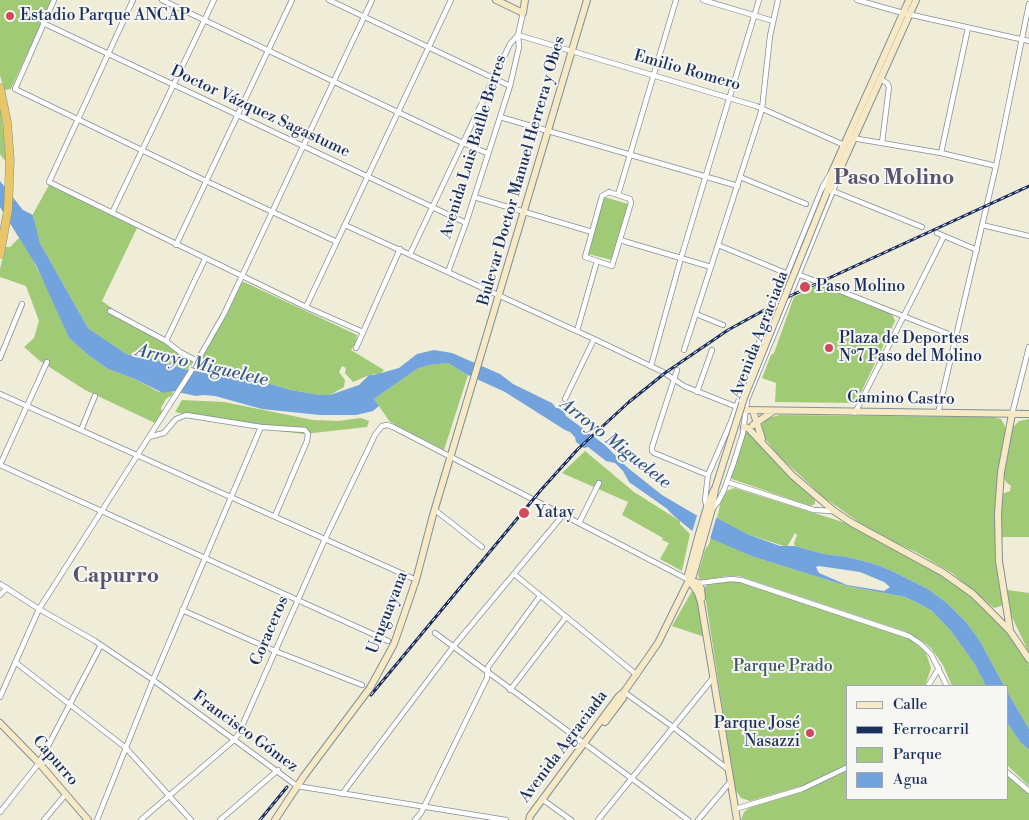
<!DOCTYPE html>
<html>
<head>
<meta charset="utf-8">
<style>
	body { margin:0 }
	#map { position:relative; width:1029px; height:820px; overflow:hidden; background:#efecd8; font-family:"Libre Bodoni",serif }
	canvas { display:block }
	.legend { position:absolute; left:846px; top:685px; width:162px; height:115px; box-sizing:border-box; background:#f6f6f2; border:1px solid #9ea6b7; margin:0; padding:6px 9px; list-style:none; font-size:15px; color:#1b2f5e }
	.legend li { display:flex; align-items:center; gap:10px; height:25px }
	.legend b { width:25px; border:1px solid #9ea6b7 }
</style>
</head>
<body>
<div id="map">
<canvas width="1029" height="820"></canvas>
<ul class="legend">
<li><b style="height:6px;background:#f6e9c3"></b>Calle</li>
<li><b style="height:6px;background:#1b2f5e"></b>Ferrocarril</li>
<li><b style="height:14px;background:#a0ca76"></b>Parque</li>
<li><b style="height:14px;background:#72a3dd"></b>Agua</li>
</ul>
</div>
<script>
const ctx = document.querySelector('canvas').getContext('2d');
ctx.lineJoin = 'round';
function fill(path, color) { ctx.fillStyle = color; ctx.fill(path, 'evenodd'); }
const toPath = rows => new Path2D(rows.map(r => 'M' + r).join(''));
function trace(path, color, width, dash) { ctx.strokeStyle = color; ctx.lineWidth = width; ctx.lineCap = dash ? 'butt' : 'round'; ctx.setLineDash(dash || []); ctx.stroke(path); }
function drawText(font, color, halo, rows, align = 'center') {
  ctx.font = font + ' "Libre Bodoni",serif'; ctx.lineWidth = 4; ctx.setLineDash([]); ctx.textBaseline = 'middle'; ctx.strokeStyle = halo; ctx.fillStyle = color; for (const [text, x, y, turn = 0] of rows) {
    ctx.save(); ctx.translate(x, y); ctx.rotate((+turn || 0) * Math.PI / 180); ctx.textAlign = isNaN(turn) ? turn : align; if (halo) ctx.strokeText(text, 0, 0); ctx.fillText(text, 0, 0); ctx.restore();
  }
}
const green = toPath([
	[0,0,52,0,11,89,4,90,0,75],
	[0,107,4,135,6,162,0,154],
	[49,185,137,228,102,301,134,325,194,361,187,370,157,360,126,354,88,328,40,243,36,229,33,214],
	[604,197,628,204,612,260,588,254],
	[19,238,28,251,49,291,69,338,88,355,108,369,135,379,159,392,174,387,172,395,166,399,161,408,162,412,155,423,85,390,40,361,24,347,34,338,39,321,26,286,0,277,0,269,5,247,10,247],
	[244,282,357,335,356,342,351,350,384,370,380,374,369,375,353,382,345,373,346,368,342,366,339,372,345,380,344,387,330,395,319,395,291,390,243,376,194,370,198,366,241,283],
	[818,285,892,314,895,321,856,403,775,402,776,383,762,378,771,355,774,353,794,297],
	[448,363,468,375,444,450,390,422,374,399,417,369,429,365],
	[182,400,224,402,313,420,338,421,361,418,369,421,367,427,304,434,253,428,175,412],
	[780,415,993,417,1001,419,1005,426,1006,433,1000,464,1003,603,1001,606,994,608,952,573,916,552,874,533,822,496,776,453,761,433,761,427,764,419],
	[1029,419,1029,537,1001,537,1000,516,1002,494,1010,491,1011,486,1006,482,1003,476,1012,428,1019,421],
	[748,431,809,494,815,500,815,504,810,506,732,479,731,477,745,433],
	[585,451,634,492,680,521,680,524,690,534,682,571,660,559,669,543,662,540,663,538,622,515,628,502,562,473],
	[734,488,846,523,946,578,963,590,996,621,1012,639,1029,665,1029,729,1008,693,1008,686,1004,686,980,641,966,622,947,603,928,589,890,570,871,563,847,557,824,554,795,546,794,543,797,535,795,533,787,547,747,534,733,527,717,518,721,501,727,491],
	[711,537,754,557,847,586,905,597,920,604,932,611,951,631,974,663,986,686,952,686,943,665,931,648,921,640,904,631,739,576,728,576,702,580,699,578,698,574,705,550,709,544],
	[732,581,739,581,909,639,922,649,926,653,931,668,925,686,848,686,848,765,805,785,750,801,741,798,735,789,705,595,704,588,707,585],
	[1007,590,1029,593,1029,653,1012,617,1006,594],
	[692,591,696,592,705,637,672,626],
	[1008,724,1020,742,1029,750,1029,786,1008,766],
	[848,770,848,799,1008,799,1008,776,1029,794,1029,820,741,820,744,812,749,808,804,791]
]);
const water = toPath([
	[0,181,23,210,33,215,40,243,88,328,126,354,157,360,187,370,243,376,291,390,319,395,330,395,359,385,369,375,374,375,399,368,417,354,434,350,452,353,500,374,513,384,552,403,556,408,562,408,566,416,605,445,628,468,662,495,696,515,717,518,747,534,780,546,795,546,824,554,847,557,871,563,890,570,928,589,947,603,966,622,980,641,1004,686,986,686,974,663,951,631,932,611,920,604,905,597,847,586,754,557,691,530,674,516,666,508,629,482,623,471,615,463,606,461,588,447,584,448,576,442,575,437,570,432,565,430,505,392,468,375,448,363,429,365,417,369,374,399,379,406,373,411,356,415,320,415,262,409,215,396,204,395,196,396,173,391,163,393,135,379,108,369,88,355,69,338,37,267,0,207],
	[819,566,860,572,884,582,890,587,884,591,847,585,819,573,816,567],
	[1008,693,1029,729,1029,750,1020,742,1008,724]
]);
const pier = toPath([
	[698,512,717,515,710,539,692,533]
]);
const street = toPath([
	[54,0,15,89,206,181,337,242],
	[133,0,49,182,306,307,363,332],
	[162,0,463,143,487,153],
	[329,0,510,86],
	[703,0,773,21],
	[857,0,903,13,1029,41],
	[43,23,466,223],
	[518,35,756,106,844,145],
	[880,79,887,83,889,87,882,143],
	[500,117,738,186],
	[852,138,941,153,996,166],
	[941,153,968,28],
	[740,177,806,204],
	[833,191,922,227],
	[609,192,630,199,631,203,612,266,585,257,602,196,609,192],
	[618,195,676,0],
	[474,197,592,232],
	[112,213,214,0],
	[345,225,594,339,663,372,684,386,742,409],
	[982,225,1029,236],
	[937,233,977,250],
	[620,240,711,267],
	[176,245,292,0],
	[718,245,788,274],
	[410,254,510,44,518,35],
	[448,272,466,223,510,86,519,47,518,35,523,13],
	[795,273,956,337],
	[306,307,451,0],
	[110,311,166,341,180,352,197,361],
	[696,314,723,325],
	[577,331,597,261],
	[166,341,205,259],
	[356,348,400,249],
	[684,350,762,109,770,36,778,0],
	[0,358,22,304],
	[651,366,681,258,759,0],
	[677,370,652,447,652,451,654,453,708,475],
	[697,392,712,350],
	[0,394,412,578],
	[565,399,594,339],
	[855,413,944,236],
	[938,413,996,166,1029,4],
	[1012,414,1029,347],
	[81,430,95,396],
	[149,437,164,433,176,419,186,415,261,427,305,430,308,434,307,441,275,516],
	[0,465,388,641],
	[0,465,47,362],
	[727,482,814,510,833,511],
	[707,507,705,500,708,475,731,422,759,343,781,289,823,186,831,173],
	[712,509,718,502,724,490,734,462,743,433,747,400,835,186],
	[435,510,482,547],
	[579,523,599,483],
	[514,574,637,675],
	[699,583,731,579,741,580,909,636,921,644,931,654,947,686],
	[0,584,39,609,95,641,153,680,297,786,506,820],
	[0,595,7,588],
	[182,610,275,651,362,685],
	[435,633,688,820],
	[15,662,126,748,191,820],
	[928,686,939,668],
	[510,690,566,617],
	[624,692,673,727,729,770],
	[0,697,39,609,195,365,224,314,372,0],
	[1008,773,1029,791],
	[342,794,453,647,563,515],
	[542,799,571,820],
	[735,809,802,789,848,767],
	[0,812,39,763,101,645],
	[44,820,66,794],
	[97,820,153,680,261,427],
	[141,820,234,740,238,735,325,539,375,435,382,426,387,425,393,427,689,580],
	[220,820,278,770],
	[415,820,421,813,487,678,488,667,540,596],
	[598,820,713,678],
	[698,820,731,781]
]);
const secondary = toPath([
	[496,0,523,13,525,0],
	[827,192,831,189,916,0],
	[827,192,832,172,909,0],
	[745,410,1029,414],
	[753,411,762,439],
	[753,425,772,412],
	[744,427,748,428,793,476,834,511,852,523,942,572,973,594,1010,631,1029,659],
	[689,580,698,593,701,603,737,820],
	[689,580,688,575,698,537,707,507,714,490],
	[689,580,699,583,701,589,702,598],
	[1010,630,999,561,998,514,1001,472,1012,414],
	[370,688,394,644,416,580,433,515,587,0],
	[605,722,623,698,624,692],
	[0,723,39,763,88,820],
	[275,820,304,776],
	[529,820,530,816,619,696,624,692,658,643,689,580,693,576,712,509,715,489]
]);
const highway = toPath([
	[0,88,7,122,10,160,8,210,0,254]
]);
const rail = toPath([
	[371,695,541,490,578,449,629,402,665,373,728,330,790,296,1029,186],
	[260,820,287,787]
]);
const secondaryBridge = toPath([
	[715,489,744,398,827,192],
	[304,776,370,688]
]);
const markers = [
	[10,16,5,"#d1495b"],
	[805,287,6,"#d1495b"],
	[829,348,5,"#d1495b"],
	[524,513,6,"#d1495b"],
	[810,733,5,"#d1495b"]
];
const poiNames = [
	["Estadio Parque ANCAP",20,16],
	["Paso Molino",816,287],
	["Plaza de Deportes",839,339],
	["Nº7 Paso del Molino",839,357],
	["Yatay",535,513],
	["Parque José",800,724,"right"],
	["Nasazzi",800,742,"right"]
];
const streetNames = [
	["Emilio Romero",687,71,16],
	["Doctor Vázquez Sagastume",260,112,25],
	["Avenida Luis Batlle Berres",474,147,-73],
	["Bulevar Doctor Manuel Herrera y Obes",522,171,-74],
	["Avenida Agraciada",760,335,-69],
	["Camino Castro",901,399,1],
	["Uruguayana",388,613,-69],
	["Coraceros",270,631,-67],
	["Francisco Gómez",245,732,36],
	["Avenida Agraciada",564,747,-53],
	["Capurro",55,761,49]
];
const parkNames = [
	["Parque Prado",783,667]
];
const waterNames = [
	["Arroyo Miguelete",202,366,13],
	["Arroyo Miguelete",615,444,38]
];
const districtNames = [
	["Paso Molino",894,179],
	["Capurro",116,577]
];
fill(green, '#a0ca76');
fill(water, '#72a3dd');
fill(pier, '#efecd8');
trace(street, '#858e9b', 6);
trace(secondary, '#858e9b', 8);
trace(highway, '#858e9b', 9);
trace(street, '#fff', 4.5);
trace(secondary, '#f6e9c3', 6);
trace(highway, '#e9c769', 8);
trace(rail, '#1b2f5e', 3);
trace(rail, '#f6f6f2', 1, [4]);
trace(secondaryBridge, '#858e9b', 8, []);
trace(secondaryBridge, '#f6e9c3', 6);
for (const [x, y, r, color] of markers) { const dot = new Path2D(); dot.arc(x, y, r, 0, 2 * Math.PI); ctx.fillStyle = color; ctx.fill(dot); trace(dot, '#f6f6f2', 2); }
drawText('16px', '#1b2f5e', '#f6f6f2', poiNames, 'left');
drawText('16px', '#1b2f5e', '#f6f6f2', streetNames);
drawText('16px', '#3c5664', '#f6f6f2', parkNames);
drawText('italic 18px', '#39588a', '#f6f6f2', waterNames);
drawText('bold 21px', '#58546e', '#f6f6f2', districtNames);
</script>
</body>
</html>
